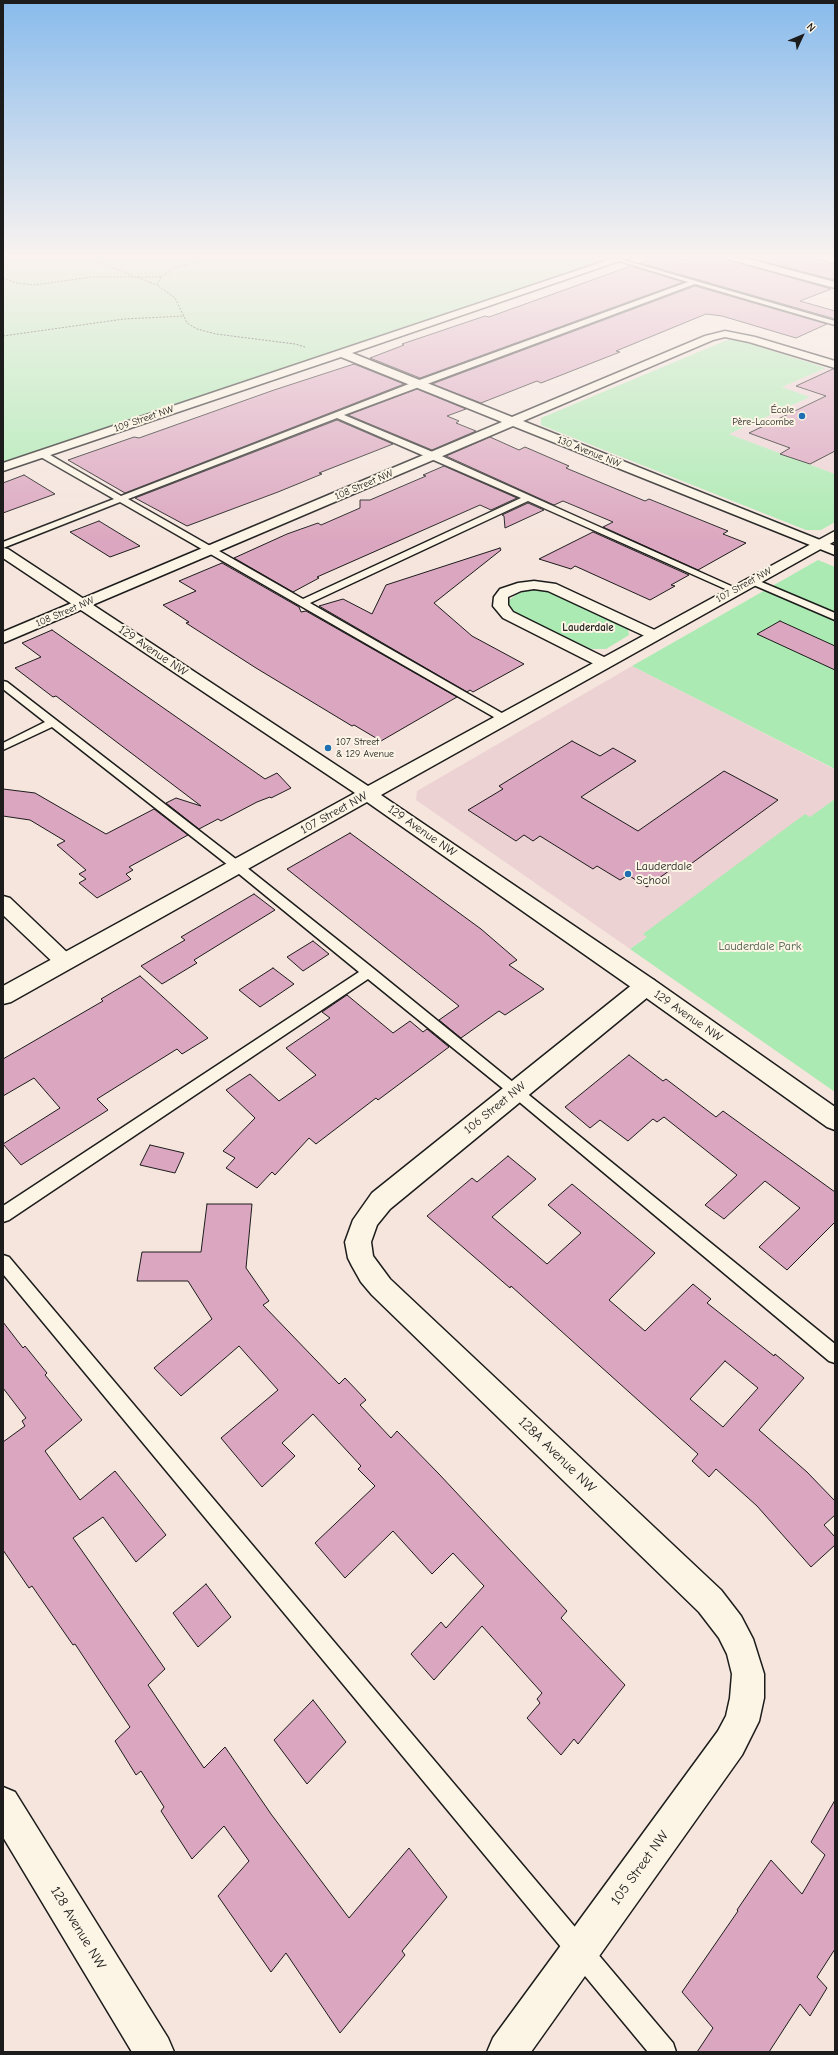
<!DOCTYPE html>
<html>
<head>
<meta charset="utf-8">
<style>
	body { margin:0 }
	#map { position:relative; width:838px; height:2055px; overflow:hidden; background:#f5e5dd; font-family:"Comic Neue",sans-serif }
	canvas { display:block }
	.frame { position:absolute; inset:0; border:4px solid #1c1c1c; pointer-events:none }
	.north { position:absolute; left:782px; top:16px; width:40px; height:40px; -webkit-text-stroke:3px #fcf5e5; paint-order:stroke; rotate:46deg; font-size:11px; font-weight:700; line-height:16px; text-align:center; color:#1c1c1c }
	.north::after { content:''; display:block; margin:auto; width:14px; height:18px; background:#1c1c1c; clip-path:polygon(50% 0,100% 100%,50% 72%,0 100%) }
</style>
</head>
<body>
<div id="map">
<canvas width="838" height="2055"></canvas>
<div class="frame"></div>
<div class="north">N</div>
</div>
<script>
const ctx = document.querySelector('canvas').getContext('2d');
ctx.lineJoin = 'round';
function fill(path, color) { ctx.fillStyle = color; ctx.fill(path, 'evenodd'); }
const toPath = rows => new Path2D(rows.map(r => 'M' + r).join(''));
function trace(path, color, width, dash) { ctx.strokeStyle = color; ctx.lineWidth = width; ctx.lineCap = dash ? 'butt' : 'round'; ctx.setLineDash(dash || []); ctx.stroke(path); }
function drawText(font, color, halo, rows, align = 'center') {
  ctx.font = font + ' "Comic Neue",sans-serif'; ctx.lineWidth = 4; ctx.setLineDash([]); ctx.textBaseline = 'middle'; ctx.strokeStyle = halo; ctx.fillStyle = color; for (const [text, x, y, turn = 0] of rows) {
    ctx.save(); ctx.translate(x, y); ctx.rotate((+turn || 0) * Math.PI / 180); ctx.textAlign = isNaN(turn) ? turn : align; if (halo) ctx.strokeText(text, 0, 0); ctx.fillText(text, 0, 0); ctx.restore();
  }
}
const built = toPath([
	[826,368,835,371,835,474,729,434,810,397,782,387],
	[632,666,834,769,835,799,630,949,416,800,417,791]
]);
const green = toPath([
	[3,257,615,257,3,462],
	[727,340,738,340,826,368,782,387,810,397,729,434,835,474,835,522,821,530,806,530,541,425,541,418],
	[818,560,835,567,835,769,632,666],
	[535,588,548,590,623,626,628,629,629,635,606,649,591,649,511,611,507,604,508,601,517,594],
	[835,799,835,1092,630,949,647,937,643,934,805,814,810,817]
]);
const building = toPath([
	[658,257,675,257,685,260,695,257,725,257,728,260,831,289,800,301,835,311,835,319,640,263,658,257],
	[746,257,809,257,835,264,835,280,746,257],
	[631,266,683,282,420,378,370,358,404,345,402,344,485,316,489,317,631,266],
	[695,286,827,324,796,338,722,316,706,314,616,351,620,352,541,383,537,381,481,403,432,384,695,286],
	[354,364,404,384,125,493,68,460,134,437,139,438,274,390,354,364],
	[833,369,835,369,835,451,810,464,780,454,790,448,749,433,826,396,796,386,833,369],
	[417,389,466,409,447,416,459,421,456,423,476,431,432,450,348,415,417,389],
	[337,420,393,444,319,473,322,474,278,492,187,526,135,498,337,420],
	[490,437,519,450,525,447,569,466,566,468,645,501,649,499,728,531,723,534,746,543,698,570,603,527,613,522,563,501,554,505,446,456,490,437],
	[444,466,517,498,491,510,480,505,317,577,319,578,293,592,234,558,287,534,318,523,321,525,360,508,360,500,370,500,426,476,423,475,444,466],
	[24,475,55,494,3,513,3,483,24,475],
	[528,503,544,510,505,528,504,516,502,515,528,503],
	[99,521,140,546,110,557,70,532,99,521],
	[593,532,689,575,671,585,675,586,650,600,575,566,571,569,539,559,593,532],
	[500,548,501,550,434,603,472,636,524,664,473,692,470,690,467,692,319,606,343,599,372,614,386,585,500,548],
	[222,563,299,607,301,612,306,611,457,697,381,741,354,725,352,726,256,668,186,623,189,622,163,605,196,591,179,581,222,563],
	[780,621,835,646,835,670,757,634,780,621],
	[52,630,265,779,277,773,291,788,271,798,270,797,257,802,221,821,218,819,199,829,166,803,176,798,201,806,56,696,53,697,15,668,41,657,22,643,52,630],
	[572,741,600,756,613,748,636,761,581,797,638,831,724,771,778,800,684,869,677,865,647,887,628,875,620,880,597,866,593,869,540,836,533,841,524,835,516,841,468,810,503,789,499,786,572,741],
	[3,789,35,793,106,834,154,809,188,835,129,867,133,870,126,874,131,879,97,898,79,883,86,879,79,874,86,870,57,845,65,841,30,820,3,816,3,789],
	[350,833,481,929,517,960,509,965,544,989,505,1015,499,1011,461,1038,439,1020,459,1006,287,869,350,833],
	[254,894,275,910,194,960,197,963,162,984,141,966,185,940,181,937,254,894],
	[313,941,329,954,303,971,287,957,313,941],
	[273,968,294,984,260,1007,239,990,273,968],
	[140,976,208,1038,182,1054,177,1049,97,1099,108,1110,21,1165,3,1144,60,1108,34,1078,3,1096,3,1059,103,1001,101,999,140,976],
	[347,995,393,1033,410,1021,423,1032,427,1029,449,1047,378,1100,376,1098,316,1144,309,1138,275,1175,272,1172,257,1188,226,1168,235,1158,223,1151,255,1118,226,1090,250,1074,279,1101,316,1075,286,1048,330,1018,322,1012,347,995],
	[629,1055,663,1081,666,1079,716,1117,723,1111,835,1192,835,1222,787,1270,759,1247,800,1208,765,1181,724,1219,705,1205,737,1175,664,1117,657,1122,653,1119,628,1141,600,1120,590,1128,565,1107,629,1055],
	[150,1145,184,1153,175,1173,140,1165,150,1145],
	[508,1156,536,1179,492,1217,547,1264,581,1233,548,1205,572,1184,655,1253,609,1300,645,1331,693,1284,711,1299,707,1303,774,1356,775,1354,804,1378,759,1430,807,1472,835,1501,835,1515,824,1525,835,1537,835,1545,811,1567,757,1506,716,1469,709,1477,692,1461,698,1454,511,1286,510,1288,427,1216,472,1178,477,1182,508,1156],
	[725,1361,758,1388,723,1427,690,1399,725,1361],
	[207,1204,252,1204,246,1268,269,1301,263,1305,339,1384,345,1378,366,1400,360,1405,391,1438,397,1431,439,1474,567,1611,561,1618,625,1685,578,1744,574,1739,561,1755,527,1718,540,1703,537,1699,542,1693,482,1626,434,1680,411,1654,441,1622,446,1628,484,1586,453,1553,432,1574,393,1531,345,1578,315,1543,375,1486,358,1469,361,1466,313,1414,282,1443,295,1456,262,1487,221,1438,278,1390,239,1346,181,1396,154,1368,212,1319,188,1281,137,1281,142,1252,201,1252,207,1204],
	[3,1322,23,1348,25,1346,47,1373,45,1375,82,1420,45,1451,80,1500,115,1471,166,1535,136,1562,103,1517,73,1538,165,1669,148,1685,204,1768,225,1747,271,1814,349,1918,409,1848,447,1897,402,1951,405,1955,340,2033,286,1953,271,1972,218,1896,249,1861,224,1826,192,1859,161,1811,164,1807,141,1771,136,1775,115,1741,130,1727,75,1644,73,1645,32,1586,29,1588,3,1550,3,1442,25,1426,22,1421,26,1418,3,1388,3,1322],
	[206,1584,231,1617,198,1647,173,1613,206,1584],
	[313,1700,346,1742,307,1784,274,1740,313,1700],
	[835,1800,835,1949,817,1977,827,1988,810,2016,800,2004,769,2052,697,2052,713,2028,682,1992,738,1911,737,1910,771,1860,802,1894,825,1855,811,1842,835,1800]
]);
const path = toPath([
	[86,257,133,276],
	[3,259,8,258,5,257],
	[137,277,157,285],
	[161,277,157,285,175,298,187,323,197,329,216,334,295,344,305,347],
	[3,278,16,283,34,285,92,277,161,277,175,268,214,257],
	[3,336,124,319,184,316]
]);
const service = toPath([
	[616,258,835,321,835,325,695,284,344,415,435,453,740,590,735,593,732,592,528,501,310,603,507,716,508,718,507,720,499,720,120,502,3,548,3,542,114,499,39,456,39,452,45,452,121,496,414,382,688,282,616,260,616,258],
	[337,418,521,498,303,599,128,499,337,418],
	[752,578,835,613,835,620,749,583,749,579,752,578],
	[3,681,7,682,241,863,374,969,835,1344,835,1363,829,1361,511,1095,368,979,9,1220,3,1222,3,1206,359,972,233,869,52,727,3,750,3,743,45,722,3,689,3,681],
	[3,1255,9,1257,673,2043,676,2052,648,2052,3,1274,3,1255]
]);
const minor = toPath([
	[617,257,631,257,352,353,512,417,705,336,725,331,755,337,835,361,835,368,749,342,725,337,713,340,523,421,835,546,835,555,513,426,3,643,3,632,502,422,341,357,3,471,3,463,617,257],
	[534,581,556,584,659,632,662,635,659,638,654,640,649,638,548,591,534,589,521,591,508,597,508,605,513,612,610,660,612,663,610,666,598,666,503,618,493,606,494,597,500,589,518,583,534,581],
	[3,896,10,898,72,957,75,962,72,967,65,969,58,967,3,915,3,896],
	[646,978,654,980,657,986,654,992,390,1209,377,1225,371,1242,373,1256,390,1279,721,1590,741,1616,753,1639,764,1674,764,1698,759,1721,742,1755,531,2052,487,2052,493,2038,718,1731,726,1716,730,1698,732,1674,727,1654,719,1638,699,1612,372,1295,361,1282,352,1266,348,1258,345,1242,353,1220,372,1193,638,980,646,978],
	[3,1787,15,1792,168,2038,174,2052,132,2052,3,1837,3,1787]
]);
const tertiary = toPath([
	[726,257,741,257,835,282,835,288,728,259,726,257],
	[835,531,835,541,381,795,654,980,835,1107,835,1130,827,1127,638,992,367,802,11,1002,3,1004,3,986,355,793,3,558,3,548,8,549,368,786,835,531]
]);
const markers = [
	[802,416,4,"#1f6fb2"],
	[328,748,4,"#1f6fb2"],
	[628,874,4,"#1f6fb2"]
];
const farPoinames = [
	["École",794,410],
	["Père-Lacombe",794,422],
	["107 Street",336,742,"left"],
	["& 129 Avenue",336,754,"left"]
];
const farStreetnames = [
	["109 Street NW",144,419,-19],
	["130 Avenue NW",589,452,22],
	["108 Street NW",364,485,-23],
	["107 Street NW",744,585,-29],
	["108 Street NW",65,612,-23]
];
const farNeighbourhoodnames = [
	["Lauderdale",588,628]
];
const streetNames = [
	["129 Avenue NW",153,651,34],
	["107 Street NW",334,813,-29],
	["129 Avenue NW",422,831,35],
	["129 Avenue NW",688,1016,35],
	["106 Street NW",495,1108,-39]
];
const poiNames = [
	["Lauderdale",636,867],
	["School",636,881]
];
const parkNames = [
	["Lauderdale Park",760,947]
];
const nearStreetnames = [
	["128A Avenue NW",557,1455,44],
	["105 Street NW",640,1868,-54],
	["128 Avenue NW",78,1928,59]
];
fill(built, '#edd2d4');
fill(green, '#abeab2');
fill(building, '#dba6bf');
trace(building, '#1c1c1c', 1);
trace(service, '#1c1c1c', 3);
trace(minor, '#1c1c1c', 3);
trace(tertiary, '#1c1c1c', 3);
trace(path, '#1c1c1c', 1, [2, 1.5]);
fill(service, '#fcf5e5');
fill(minor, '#fcf5e5');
fill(tertiary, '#fcf5e5');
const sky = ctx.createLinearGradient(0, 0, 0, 545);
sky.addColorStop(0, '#88bbec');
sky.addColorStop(0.47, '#faf3f0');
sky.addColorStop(1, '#faf3f000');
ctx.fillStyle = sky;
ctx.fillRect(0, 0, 838, 545);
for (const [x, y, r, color] of markers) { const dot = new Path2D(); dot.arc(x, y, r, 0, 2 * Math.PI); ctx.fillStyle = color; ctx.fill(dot); trace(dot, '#fcf5e5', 1.5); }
drawText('10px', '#1c1c1c', '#fcf5e5', farPoinames, 'right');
drawText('10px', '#1c1c1c', '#fcf5e5', farStreetnames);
drawText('bold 11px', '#1c1c1c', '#fcf5e5', farNeighbourhoodnames);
drawText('12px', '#1c1c1c', '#fcf5e5', streetNames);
drawText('12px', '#1c1c1c', '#fcf5e5', poiNames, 'left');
drawText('12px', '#475a49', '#fcf5e5', parkNames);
drawText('14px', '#1c1c1c', '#fcf5e5', nearStreetnames);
</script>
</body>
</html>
